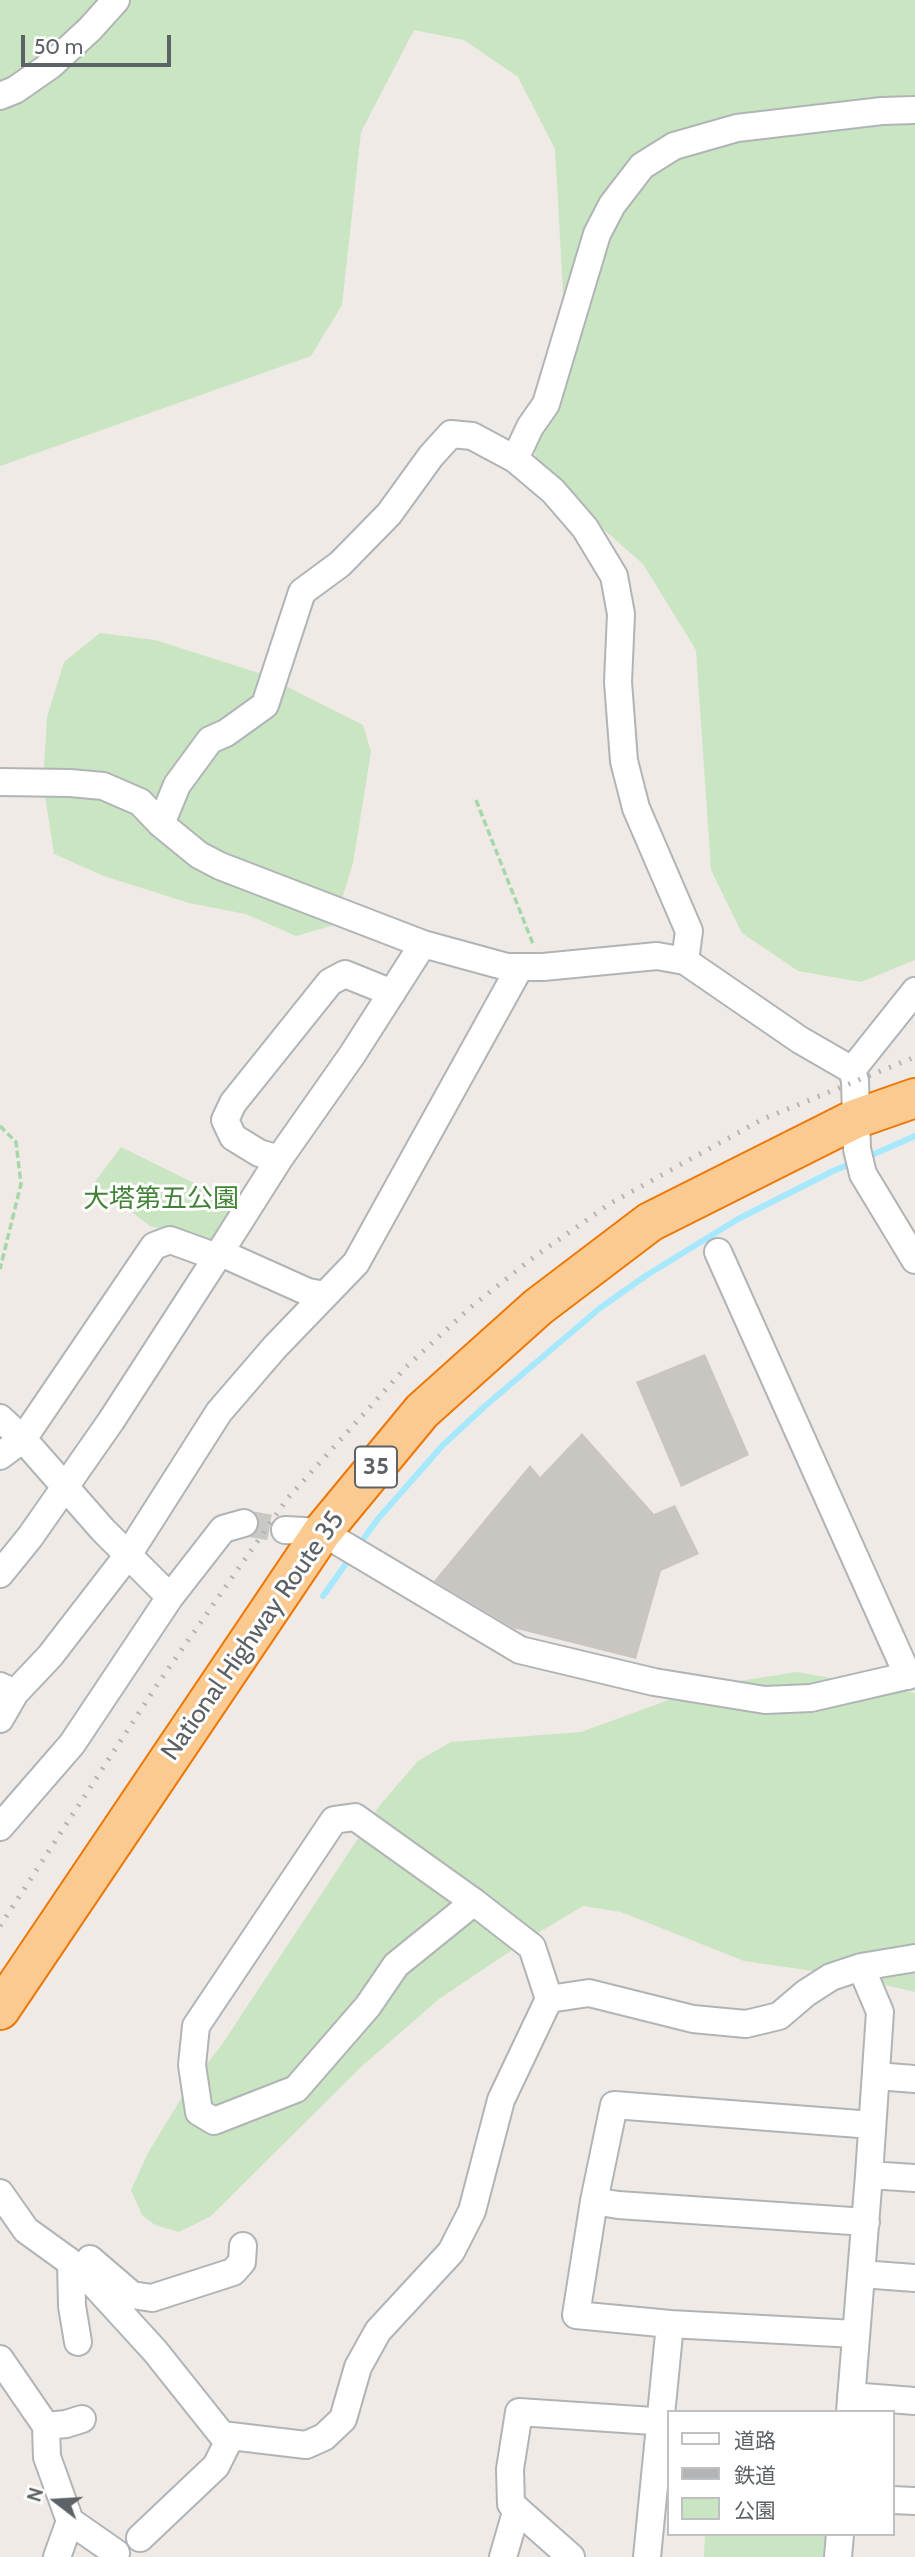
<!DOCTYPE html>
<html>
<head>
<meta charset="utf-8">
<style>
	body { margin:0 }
	#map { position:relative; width:915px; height:2557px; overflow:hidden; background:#efeae5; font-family:Cabin,"Noto Sans JP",sans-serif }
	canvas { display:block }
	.legend { position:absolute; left:667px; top:2410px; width:228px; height:126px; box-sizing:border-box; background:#fff; border:2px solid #bec0c1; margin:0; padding:9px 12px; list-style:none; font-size:21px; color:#5c6265 }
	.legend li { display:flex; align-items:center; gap:14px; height:35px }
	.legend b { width:35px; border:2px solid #bec0c1 }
	.north { position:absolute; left:21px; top:2466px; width:70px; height:70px; -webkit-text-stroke:5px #fff; paint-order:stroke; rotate:287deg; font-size:19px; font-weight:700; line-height:28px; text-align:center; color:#5c6265 }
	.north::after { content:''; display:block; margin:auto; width:24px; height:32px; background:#5c6265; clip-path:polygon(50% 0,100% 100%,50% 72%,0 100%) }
	.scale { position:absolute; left:21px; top:35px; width:150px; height:32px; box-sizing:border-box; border:4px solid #5c6265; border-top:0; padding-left:9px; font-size:21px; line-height:24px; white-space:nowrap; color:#5c6265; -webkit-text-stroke:5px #fff; paint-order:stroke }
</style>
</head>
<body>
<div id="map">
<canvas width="915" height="2557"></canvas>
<ul class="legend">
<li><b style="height:9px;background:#fff"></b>道路</li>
<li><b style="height:9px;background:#b3b4b5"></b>鉄道</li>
<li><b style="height:19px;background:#c9e5c2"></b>公園</li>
</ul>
<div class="north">N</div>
<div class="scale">50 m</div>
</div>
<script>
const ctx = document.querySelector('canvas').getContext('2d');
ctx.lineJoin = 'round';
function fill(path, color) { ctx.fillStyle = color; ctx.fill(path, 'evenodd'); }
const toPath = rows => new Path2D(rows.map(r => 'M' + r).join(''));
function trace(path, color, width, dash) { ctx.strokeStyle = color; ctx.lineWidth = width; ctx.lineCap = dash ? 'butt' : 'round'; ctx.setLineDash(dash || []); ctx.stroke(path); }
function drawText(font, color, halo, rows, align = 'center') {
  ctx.font = font + ' Cabin,"Noto Sans JP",sans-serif'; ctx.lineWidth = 6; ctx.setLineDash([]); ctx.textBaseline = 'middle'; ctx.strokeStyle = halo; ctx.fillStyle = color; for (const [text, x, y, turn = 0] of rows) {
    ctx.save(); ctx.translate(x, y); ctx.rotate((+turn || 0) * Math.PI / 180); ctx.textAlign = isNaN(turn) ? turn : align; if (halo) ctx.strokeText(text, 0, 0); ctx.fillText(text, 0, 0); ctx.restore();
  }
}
const green = toPath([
	[0,0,915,0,915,960,861,982,798,971,742,933,711,870,696,650,643,564,538,472,530,419,564,310,555,149,518,77,464,40,414,30,361,132,342,305,311,356,0,466],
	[100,633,155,640,262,674,363,725,371,752,353,863,334,925,296,936,246,914,189,903,104,876,54,854,43,783,47,717,64,662],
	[121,1147,234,1203,211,1244,150,1226,94,1183],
	[797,1672,915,1693,915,1992,848,1976,744,1961,621,1912,583,1906,533,1936,439,1999,362,2066,211,2216,179,2232,155,2225,142,2215,131,2190,148,2153,182,2097,223,2043,380,1805,418,1761,451,1742,581,1732,707,1686],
	[705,2534,833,2534,831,2557,704,2557]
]);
const stream = toPath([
	[865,1158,915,1136],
	[364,1538,377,1520,443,1445,485,1406,600,1308,647,1275,738,1219,833,1171,855,1162],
	[323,1596,345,1565]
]);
const building = toPath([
	[705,1354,749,1455,681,1487,636,1382],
	[582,1433,654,1514,675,1505,699,1554,661,1571,636,1659,513,1628,434,1581,530,1465,540,1477]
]);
const minorTunnel = toPath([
	[244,1523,285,1530]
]);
const path = toPath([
	[476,800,533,944],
	[0,1126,16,1142,21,1184,0,1269]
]);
const minor = toPath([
	[0,96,15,90,51,65,90,29,116,0],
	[515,459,530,427,546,404,597,234,612,205,642,166,674,146,737,128,882,111,915,110],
	[0,782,70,783,103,786,140,802,161,824,199,855,220,866,423,944,507,967,543,967,657,956,685,961,800,1040,852,1070,855,1081,857,1149,863,1174,915,1260],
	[161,824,177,785,210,740,226,733,265,705,302,592,340,564,389,514,431,456,451,434,472,436,515,459,553,491,585,528,614,576,621,614,618,682,624,761,636,808,689,931,685,961],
	[852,1070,915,991],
	[279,1159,259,1153,233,1137,225,1120,233,1103,330,982,345,974,392,993],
	[718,1252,908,1676],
	[221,1253,308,1292,325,1295],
	[0,1418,23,1439,154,1246,170,1240,217,1257,279,1159,352,1055,423,944],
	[0,1456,23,1439,103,1530,170,1597],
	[285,1530,322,1532,520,1650,654,1682,765,1700,811,1698,915,1674],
	[0,1574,30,1537,111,1421,217,1257],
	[0,1686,15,1693,50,1656,128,1555,219,1412,275,1347,356,1263,520,967],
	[0,1719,15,1693],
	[0,1827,72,1744,170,1597,223,1529,244,1523],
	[474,1902,396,1965,368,2006,296,2089,214,2121,199,2112,192,2065,196,2026,334,1820,355,1817,474,1902,532,1947,549,1999],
	[876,2076,915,2079],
	[869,2175,915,2178],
	[0,2193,26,2230,80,2269,155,2351,222,2435,306,2445,324,2437,343,2419,358,2367,378,2331,451,2252,472,2211,501,2100,549,1999,589,1993,693,2019,746,2024,779,2016,806,1993,831,1977,861,1967,915,1958],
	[594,2201,618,2205,866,2222],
	[90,2259,132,2295,152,2298,233,2272,242,2262,243,2246],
	[71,2263,72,2306,78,2342],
	[861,2274,915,2278],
	[855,2334,670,2324,576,2315,594,2201,614,2105,872,2125],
	[0,2359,46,2426,66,2424,82,2419],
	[851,2396,915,2401],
	[850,2412,869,2175,880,2012,861,1967],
	[46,2426,47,2457,70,2521],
	[892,2500,915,2501],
	[140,2538,216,2466,231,2436],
	[57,2557,70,2521,116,2553],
	[503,2557,517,2509],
	[571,2557,511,2504,510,2469,519,2412,668,2422],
	[647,2557,670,2324],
	[838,2557,840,2534]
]);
const highway = toPath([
	[0,2010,322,1532,422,1411,538,1307,650,1222,855,1119,915,1098]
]);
const rail = toPath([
	[0,1926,157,1685,287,1499,406,1367,471,1307,534,1257,611,1203,763,1119,915,1057]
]);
const shields = [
	[376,1467,42]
];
const shieldNames = [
	["35",376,1467]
];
const parkNames = [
	["大塔第五公園",161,1199]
];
const streetNames = [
	["National Highway Route 35",253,1636,-55]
];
fill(green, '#c9e5c2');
trace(stream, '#a6e8fd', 6);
fill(building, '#c9c5c1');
trace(minorTunnel, '#cac8c5', 26, [26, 13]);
trace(minor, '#b0b4b7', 30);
trace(highway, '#ed7806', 42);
trace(path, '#a5d7a8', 3.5, [7, 3.5]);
trace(minor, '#fff', 26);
trace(highway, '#faca90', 38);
trace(rail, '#b3b4b5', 5, [2, 9]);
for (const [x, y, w] of shields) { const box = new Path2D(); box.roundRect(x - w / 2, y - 20.5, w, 41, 5); ctx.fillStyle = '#fff'; ctx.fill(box); trace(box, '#5c6265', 2); }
drawText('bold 24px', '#5c6265', null, shieldNames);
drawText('26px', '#418236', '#fff', parkNames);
drawText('26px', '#5c6265', '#fff', streetNames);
</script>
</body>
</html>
